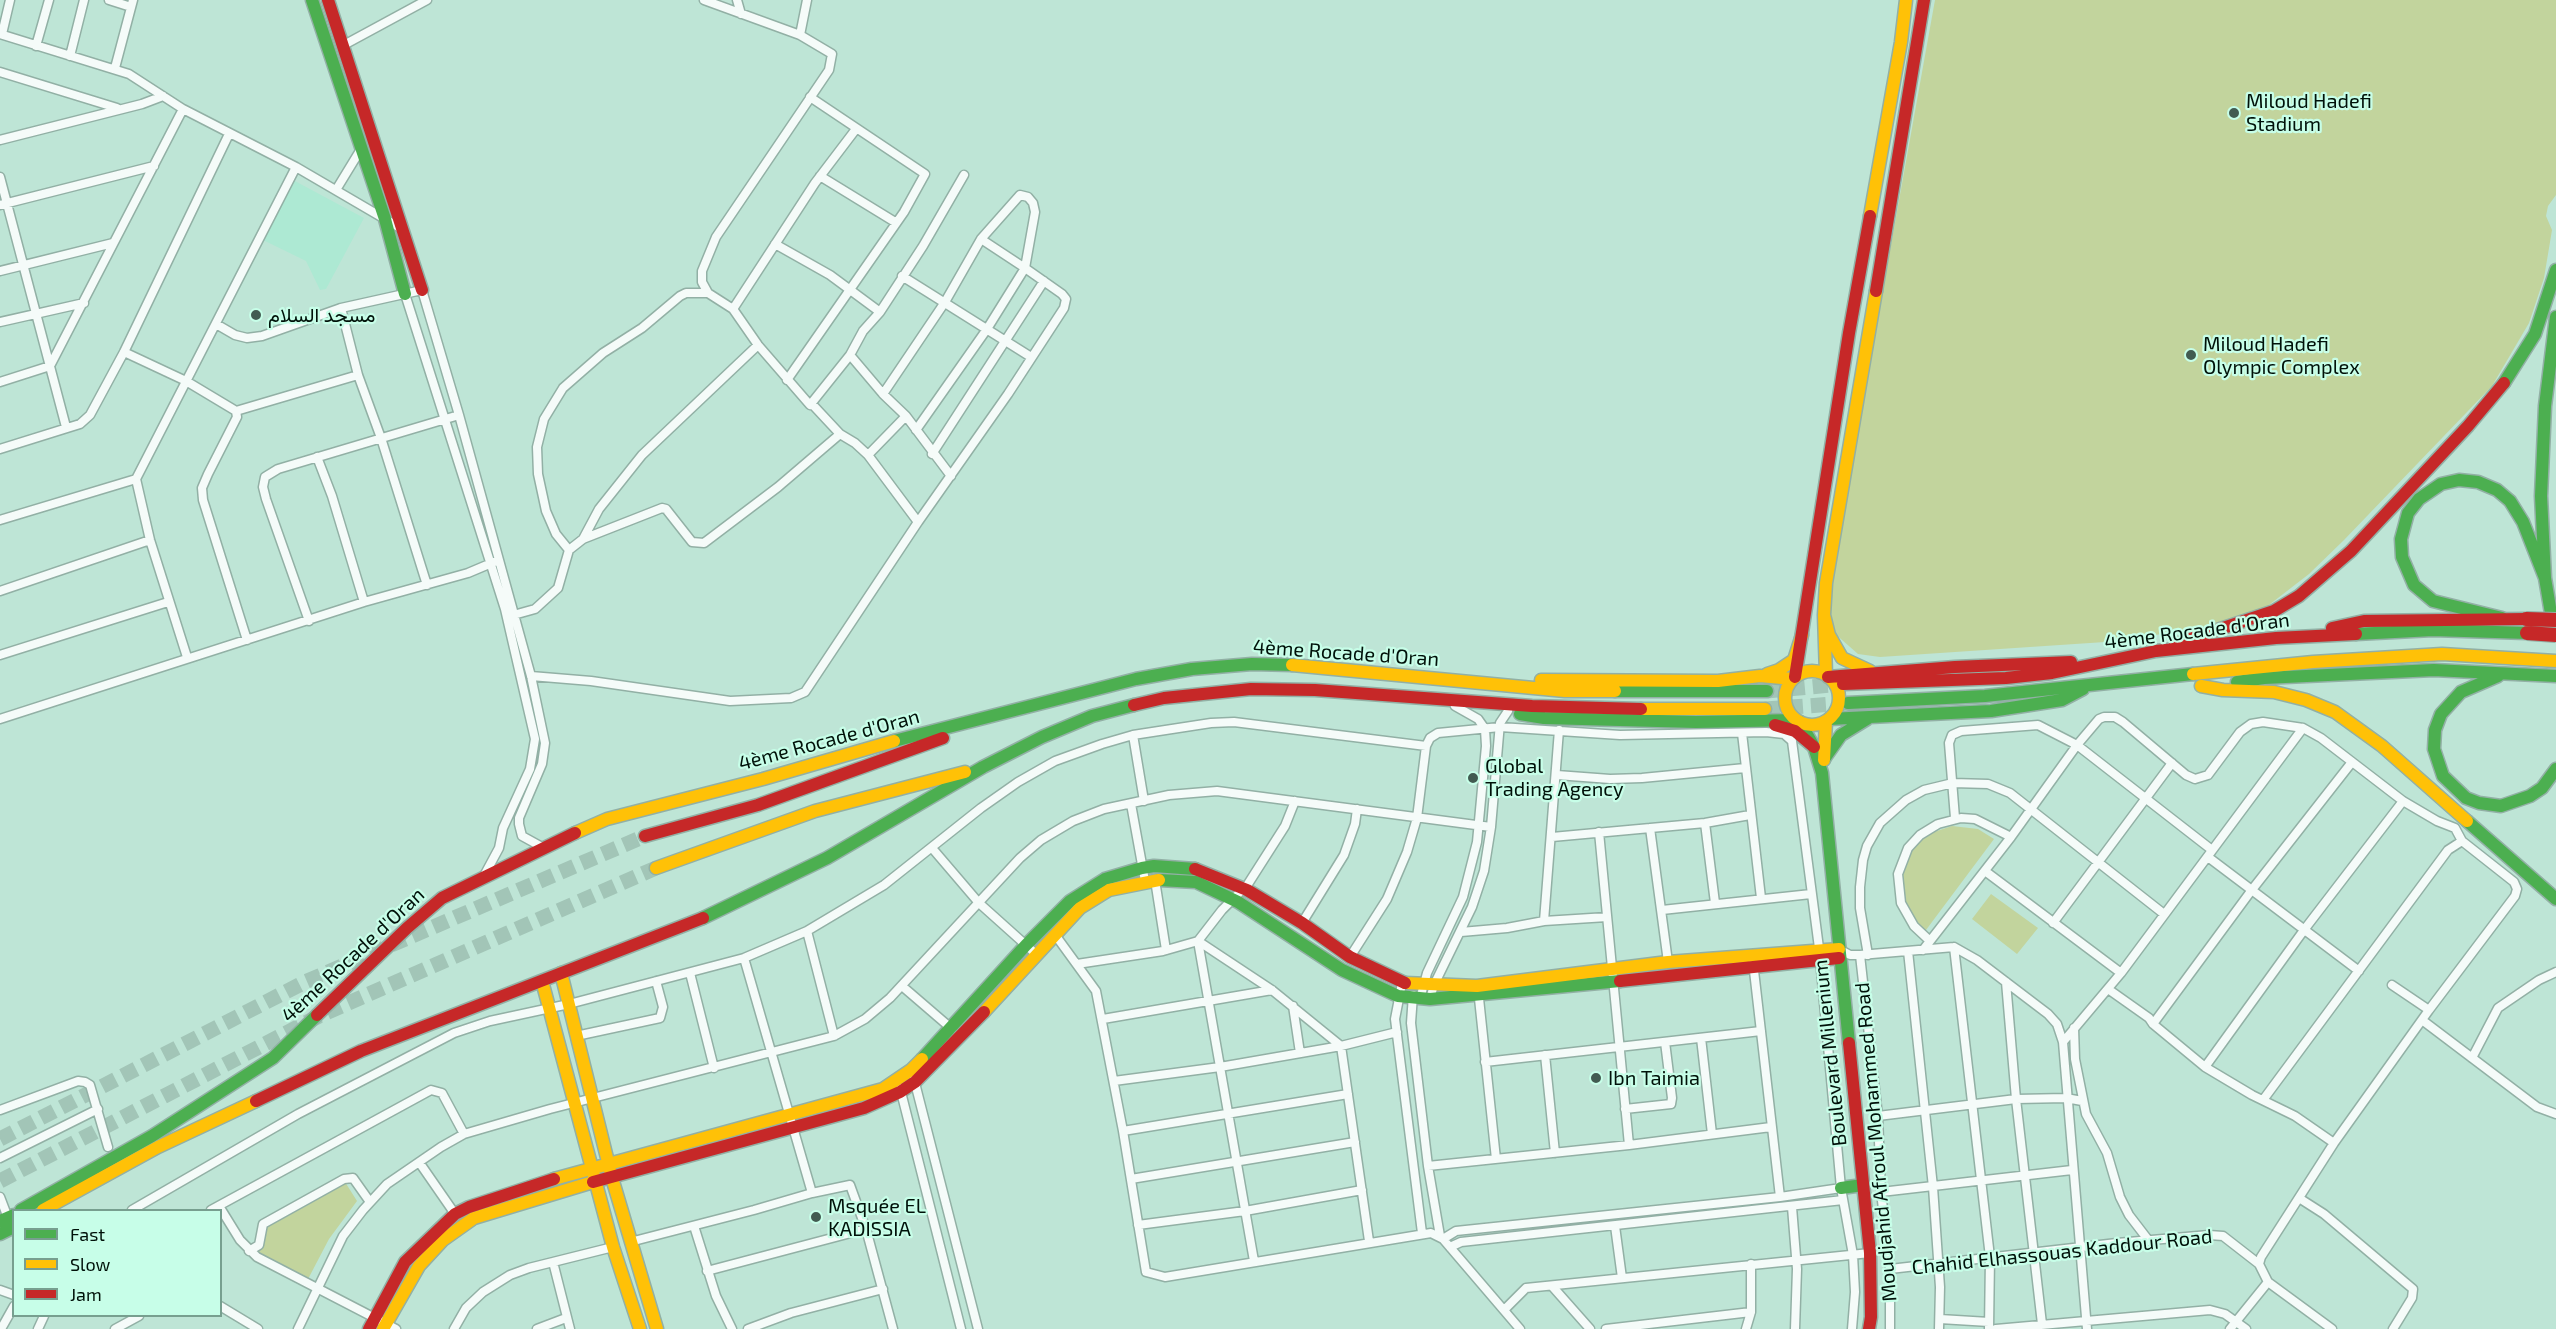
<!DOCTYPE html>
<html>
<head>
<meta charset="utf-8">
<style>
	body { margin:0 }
	#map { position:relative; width:2556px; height:1329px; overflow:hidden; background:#bee5d6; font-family:"Exo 2",sans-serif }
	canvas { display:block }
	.legend { position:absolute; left:12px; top:1209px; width:210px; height:108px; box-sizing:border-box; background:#c7fee8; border:2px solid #779f8f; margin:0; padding:8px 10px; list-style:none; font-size:18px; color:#001109 }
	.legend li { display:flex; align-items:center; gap:12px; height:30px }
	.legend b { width:30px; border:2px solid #779f8f }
</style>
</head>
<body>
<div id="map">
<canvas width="2556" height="1329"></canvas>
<ul class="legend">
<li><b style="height:8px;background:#4caf50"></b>Fast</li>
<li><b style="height:8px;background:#ffc107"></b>Slow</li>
<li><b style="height:8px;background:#c62828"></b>Jam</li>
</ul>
</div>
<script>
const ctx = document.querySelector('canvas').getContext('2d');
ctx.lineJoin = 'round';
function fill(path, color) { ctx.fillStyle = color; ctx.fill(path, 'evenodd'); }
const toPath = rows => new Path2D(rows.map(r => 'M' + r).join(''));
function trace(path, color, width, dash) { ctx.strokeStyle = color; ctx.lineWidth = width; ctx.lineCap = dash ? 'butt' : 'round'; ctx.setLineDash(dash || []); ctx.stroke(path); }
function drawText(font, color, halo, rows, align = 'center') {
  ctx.font = font + ' "Exo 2",Vazirmatn,sans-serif'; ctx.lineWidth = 4.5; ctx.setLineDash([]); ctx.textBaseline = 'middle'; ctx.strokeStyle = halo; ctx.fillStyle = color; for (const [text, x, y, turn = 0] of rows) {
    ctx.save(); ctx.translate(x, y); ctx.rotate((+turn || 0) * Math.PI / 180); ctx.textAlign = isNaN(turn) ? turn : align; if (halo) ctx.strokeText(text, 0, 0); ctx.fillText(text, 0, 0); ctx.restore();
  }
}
const built = toPath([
	[293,180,364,218,326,289,320,290,306,261,263,240]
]);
const green = toPath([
	[1935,0,2556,0,2556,195,2548,206,2546,216,2552,230,2544,278,2529,323,2492,386,2344,540,2309,574,2265,608,2203,627,2120,641,1880,657,1858,654,1833,632,1829,613,1838,540],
	[1952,826,1978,829,1994,839,1923,934,1907,913,1900,881,1907,856,1917,843,1931,833],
	[1991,894,2038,928,2017,954,1972,919],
	[345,1182,357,1201,329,1239,307,1281,263,1256,254,1249,260,1229]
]);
const highwayTunnel = toPath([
	[1767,691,1843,684],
	[1765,709,1848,703],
	[0,1139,305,982,645,836],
	[0,1181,319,1016,656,868]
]);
const street = toPath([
	[109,0,131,7],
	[704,0,800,35,832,54,829,70,716,237,702,271,702,282,708,293,733,309,758,345,810,405,850,355,863,331,880,312,923,246,964,175],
	[737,0,741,14],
	[0,34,129,74,183,109,296,167,402,229],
	[2,34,10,0],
	[800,35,807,0],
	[36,46,49,0],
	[342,46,427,0],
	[70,56,84,0],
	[115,68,133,0],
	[0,72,117,108],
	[0,140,142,104,163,96],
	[820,176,895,222],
	[0,177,66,427],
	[336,190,361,149],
	[0,205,154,166],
	[775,244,830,275,880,312],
	[0,271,113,243],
	[902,276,1031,357],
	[405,294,505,609,535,739,530,769,503,828,499,848,485,874],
	[341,308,358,375,381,438,427,585],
	[733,309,815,183,856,129],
	[0,322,84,303],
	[216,324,235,335,247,338,262,336,341,308,422,290,459,415,531,676,545,743,542,764,519,818,519,824,522,836,542,847],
	[124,352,186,381,236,411],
	[850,355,883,394,906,416,951,476],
	[787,380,904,212,925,174,810,97],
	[0,382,50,366,183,109],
	[812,404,840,434,855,443,868,455,918,522],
	[916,430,987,329,1025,268,981,239],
	[0,449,80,424,90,415,124,352,229,134],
	[932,454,1044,281],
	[868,455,906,416],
	[317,457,332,496,364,602],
	[0,520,136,479],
	[583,539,599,509,642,455,758,345],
	[569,550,556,534,546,511,538,474,537,447,544,419,563,388,603,353,642,328,680,296,686,293,708,293],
	[0,591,150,540],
	[510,616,535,609,558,588,569,550,583,539,662,508,666,509,692,542,704,543,778,487,840,434],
	[309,621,266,499,263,487,265,477,278,469,459,415],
	[247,640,203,500,202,488,208,474,237,417,236,411,358,375],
	[0,655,168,602],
	[187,657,150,540,136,479,296,167],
	[531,676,591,681,730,701,791,698,805,692,918,522,1008,394,1064,308,1066,299,1062,294,1025,268,1035,212,1033,203,1028,197,1020,195,981,239,945,302,883,394],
	[0,719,364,602,468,573,494,562],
	[1742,733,1761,898],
	[1133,735,1144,801],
	[1557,775,1610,779,1642,778,1745,768],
	[1131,804,1145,881],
	[1955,818,1949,743,1952,735,1961,731,2038,725,2077,745,2212,850],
	[1705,823,1715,903],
	[1650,828,1668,962],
	[1599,832,1629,1145],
	[1552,837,1705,823,1750,815],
	[932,848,979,903,1037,955],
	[2208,857,2359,971],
	[1985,871,2121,973],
	[1155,880,1166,950],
	[1662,910,1811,894],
	[1544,921,1559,730],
	[1302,923,1344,855,1355,824,1357,809],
	[2053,923,2172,763],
	[807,931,834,1036],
	[1461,932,1507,928,1544,921,1607,917],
	[1056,936,1096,991,1123,1131,1348,1094],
	[1198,941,1272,990,1341,1046,1369,1241],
	[1198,941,1254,1261],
	[1930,941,1914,926,1901,903,1898,874,1908,848,1920,835,1938,824,1961,818,1975,819,2011,837],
	[1954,947,1990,1257,1989,1329],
	[1839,949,1850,955,1860,955,1954,947,1977,960,2048,1014,2057,1024,2063,1042,2087,1329],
	[1923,950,2011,837,2077,745,2099,719,2104,717,2115,717,2123,722,2186,775,2195,779,2208,775,2240,732,2251,724,2263,722,2303,728,2321,738,2403,801,2437,821,2455,828,2462,841,2514,882,2517,889,2515,896,2429,1010,2334,1143,2261,1257,2259,1264,2268,1282],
	[1908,951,1933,1187,1940,1287,1939,1329],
	[1860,955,1878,1116,1881,1192,1890,1269,1890,1329],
	[1868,955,1860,908,1860,887,1863,860,1867,846,1880,823,1906,800,1924,790,1953,783,1988,784,2010,793,2164,914],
	[1350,957,1387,899,1407,852,1417,818,1426,746],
	[744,958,812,1193],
	[1753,962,1780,1197],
	[1077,964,1163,951,1198,941,1222,910,1248,884,1285,826,1295,801],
	[690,973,714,1068],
	[2006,982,2016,1099,2042,1324],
	[1402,983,1395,1019,1422,1233],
	[2392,985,2429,1010],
	[902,986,952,1029],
	[1478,989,1496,1159],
	[2108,989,2149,1018,2153,1024,2205,1067,2252,1095,2295,1116,2334,1143],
	[1413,995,1411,1023,1428,1166,1440,1236],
	[1420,999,1427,973,1463,897,1477,842,1486,746,1485,729,1478,719,1455,706],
	[1430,999,1434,985,1472,907,1484,871,1491,827,1500,723,1508,711],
	[1293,1006,1300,1053],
	[1103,1019,1272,990],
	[2422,1020,2537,1107,2556,1114],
	[2153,1024,2251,891,2352,762],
	[2074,1028,2075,1059,2086,1114,2107,1153,2120,1197,2129,1215,2149,1241],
	[576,1036,660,1018,663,1007,656,981],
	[1701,1038,1712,1134],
	[2063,1042,2121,973,2303,728],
	[1545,1055,1555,1153],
	[2472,1058,2498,1008,2539,980,2556,972],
	[1485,1062,1761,1031],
	[2205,1067,2304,930,2403,801],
	[914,1079,978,1329],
	[1114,1081,1220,1067,1341,1046,1397,1032],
	[900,1088,961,1329],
	[2263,1100,2448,850,2462,841],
	[1625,1109,1671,1104,1672,1098,1665,1042],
	[0,1110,78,1081,85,1082,90,1085,108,1147],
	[1878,1116,2016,1099,2066,1098,2082,1101],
	[1123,1131,1146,1272,1165,1277,1431,1233,1443,1239,1520,1329],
	[0,1158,98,1109],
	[419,1162,455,1214],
	[1428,1166,1629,1145,1771,1127],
	[1131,1179,1355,1142],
	[1881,1192,2072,1170],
	[0,1197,8,1218],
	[2299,1198,2324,1214,2413,1289,2412,1298,2393,1329],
	[219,1206,240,1240,257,1257,396,1329],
	[1792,1207,1797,1269,1795,1329],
	[132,1210,298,1114,454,1033,490,1021,569,1004,744,958,807,931,884,885,981,808,1018,782,1055,761,1102,744,1133,735,1211,723,1234,722,1426,746,1430,738,1438,733,1500,727,1620,735,1766,732,1784,734,1792,741,1819,948,1841,1188,1853,1255,1855,1292,1852,1329],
	[211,1210,431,1090,442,1093,464,1134],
	[1138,1225,1245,1211,1362,1190],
	[694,1226,716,1296,732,1329],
	[1615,1226,1622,1278],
	[1443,1239,1456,1231,1780,1197,1841,1188],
	[630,1242,754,1210,812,1193,850,1185,866,1229,893,1329],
	[1450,1247,1461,1242,1843,1200],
	[249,1251,259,1245,263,1224,344,1179,353,1178,370,1202],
	[553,1262,570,1329],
	[1890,1269,2117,1243,2209,1235,2223,1236,2259,1264],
	[707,1271,866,1229],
	[1552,1286,1590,1329],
	[0,1290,14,1295],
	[220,1306,258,1329],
	[1504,1310,1526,1288,1870,1253],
	[1940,1319,1989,1322],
	[1,1329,14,1306],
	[38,1329,44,1316],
	[115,1329,139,1316],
	[298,1329,343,1236,363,1210,387,1184,441,1147,464,1134,550,1109,834,1036,865,1019,890,998,1020,858,1041,840,1073,821,1104,809,1169,795,1217,791,1491,827],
	[454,1329,466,1308,483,1292,510,1275,529,1268,613,1247],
	[537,1329,566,1318],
	[748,1329,791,1313,883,1289],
	[1606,1329,1751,1312],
	[1746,1329,1751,1312,1751,1264],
	[1996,1329,2210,1310,2225,1314,2246,1329],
	[2230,1329,2268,1282,2332,1329]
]);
const fast = toPath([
	[312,0,385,219,405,294],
	[2504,383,2535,334,2556,270],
	[2502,618,2433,601,2414,585,2402,557,2401,539,2408,513,2419,499,2441,484,2459,480,2478,482,2497,490,2510,501,2523,522,2545,578],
	[2554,631,2545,578,2541,496,2545,406,2556,317],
	[2356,634,2433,630,2527,633],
	[2498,676,2461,692,2441,714,2435,730,2434,749,2443,776,2466,798,2479,803,2501,806,2530,796,2542,788,2556,769],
	[2237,682,2264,678,2434,670,2556,676],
	[1615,691,1767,691],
	[1848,703,1985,696,2193,674],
	[1520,714,1544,718,1696,722,1796,720],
	[1829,719,1991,711,2062,700,2083,689],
	[1800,722,1814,747,1822,773,1849,1043],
	[894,741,1136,679,1192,669,1252,664,1292,665],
	[1824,759,1841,735,1867,719],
	[2467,821,2556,899],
	[1159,880,1196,882,1238,902,1342,970,1398,996,1430,999,1620,981],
	[703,918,827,858,983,767,1042,737,1092,716,1134,705],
	[922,1059,1026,945,1070,901,1105,879,1142,868,1154,866,1195,869],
	[1841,1188,1863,1185],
	[21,1210,152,1136,273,1058,317,1015],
	[0,1221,14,1215],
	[0,1234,14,1227]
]);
const slow = toPath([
	[1870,216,1901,42,1906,0],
	[1824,615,1829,635,1842,658,1870,671],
	[1292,665,1565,691,1615,691],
	'1785 698a27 27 0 1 1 54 0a27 27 0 1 1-54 0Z',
	[1767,674,1779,670,1794,660,1802,635],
	[2193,674,2313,662,2442,654,2556,661],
	[1826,675,1824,615,1826,583,1876,291],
	[1541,680,1718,681,1760,676,1793,679],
	[2201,686,2223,690,2274,692,2306,700,2335,712,2382,746,2467,821],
	[1641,709,1765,709],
	[1824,760,1826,721],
	[575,833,607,819,763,779,894,741],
	[656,868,815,811,965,772],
	[561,973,612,1178,657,1329],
	[542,981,613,1247,640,1329],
	[1405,983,1477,986,1668,962,1839,949],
	[984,1012,1080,908,1109,890,1159,880],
	[554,1179,883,1089,911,1070,922,1059],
	[43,1210,158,1147,256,1101],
	[383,1329,419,1266,443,1240,474,1218,593,1182]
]);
const jam = toPath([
	[328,0,422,290],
	[1876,291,1924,0],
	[2332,628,2364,621,2526,619],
	[2175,644,2274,611,2299,596,2351,551,2468,426,2504,383],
	[1795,677,1849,333,1870,216],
	[1828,677,1955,667,2071,662],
	[1843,684,2006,678,2052,673,2156,651,2276,638,2356,634],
	[1134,705,1164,698,1251,689,1315,690,1532,706,1641,709],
	[1775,725,1795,731,1814,747],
	[645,836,758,805,943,738],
	[1195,869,1247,890,1302,923,1350,957,1405,983],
	[1620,981,1839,958],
	[317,1015,407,928,442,898,575,833],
	[1849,1043,1870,1253,1871,1317,1869,1329],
	[256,1101,361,1051,703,918],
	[593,1182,864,1108,900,1092,915,1082,984,1012],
	[369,1329,405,1262,455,1214,469,1207,554,1179]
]);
const jamBridge = toPath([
	[2526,619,2556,620],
	[2527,633,2556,635]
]);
const markers = [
	[2234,113,6,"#425b51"],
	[256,315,6,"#425b51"],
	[2191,355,6,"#425b51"],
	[1473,778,6,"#425b51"],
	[1596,1078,6,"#425b51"],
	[816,1217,6,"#425b51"]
];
const poiNames = [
	["Miloud Hadefi",2246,101],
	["Stadium",2246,124],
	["مسجد السلام",268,315],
	["Miloud Hadefi",2203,344],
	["Olympic Complex",2203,367],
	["Global",1485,766],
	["Trading Agency",1485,789],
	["Ibn Taimia",1608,1078],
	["Msquée EL",828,1206],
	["KADISSIA",828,1229]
];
const streetNames = [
	["4ème Rocade d'Oran",2197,631,-7],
	["4ème Rocade d'Oran",1346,653,4],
	["4ème Rocade d'Oran",829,740,-15],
	["4ème Rocade d'Oran",353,955,-43],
	["Boulevard Millenium",1830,1053,-96],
	["Moudjahid Afroul Mohammed Road",1876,1142,-95],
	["Chahid Elhassouas Kaddour Road",2062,1252,-6]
];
fill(built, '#ade9d3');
fill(green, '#c2d49d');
trace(highwayTunnel, '#a2c5b7', 15, [15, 8]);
trace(street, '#92b0a5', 11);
trace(fast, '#92b0a5', 15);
trace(slow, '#92b0a5', 15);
trace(jam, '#92b0a5', 15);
trace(street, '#f5fbf9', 8);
trace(fast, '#4caf50', 12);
trace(slow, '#ffc107', 12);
trace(jam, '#c62828', 12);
trace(jamBridge, '#92b0a5', 16, []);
trace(jamBridge, '#c62828', 14);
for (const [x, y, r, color] of markers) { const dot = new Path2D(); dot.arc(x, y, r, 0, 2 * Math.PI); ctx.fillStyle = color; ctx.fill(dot); trace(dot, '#c7fee8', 2); }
drawText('20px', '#001109', '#c7fee8', poiNames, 'left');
drawText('20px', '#001109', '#c7fee8', streetNames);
</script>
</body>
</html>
